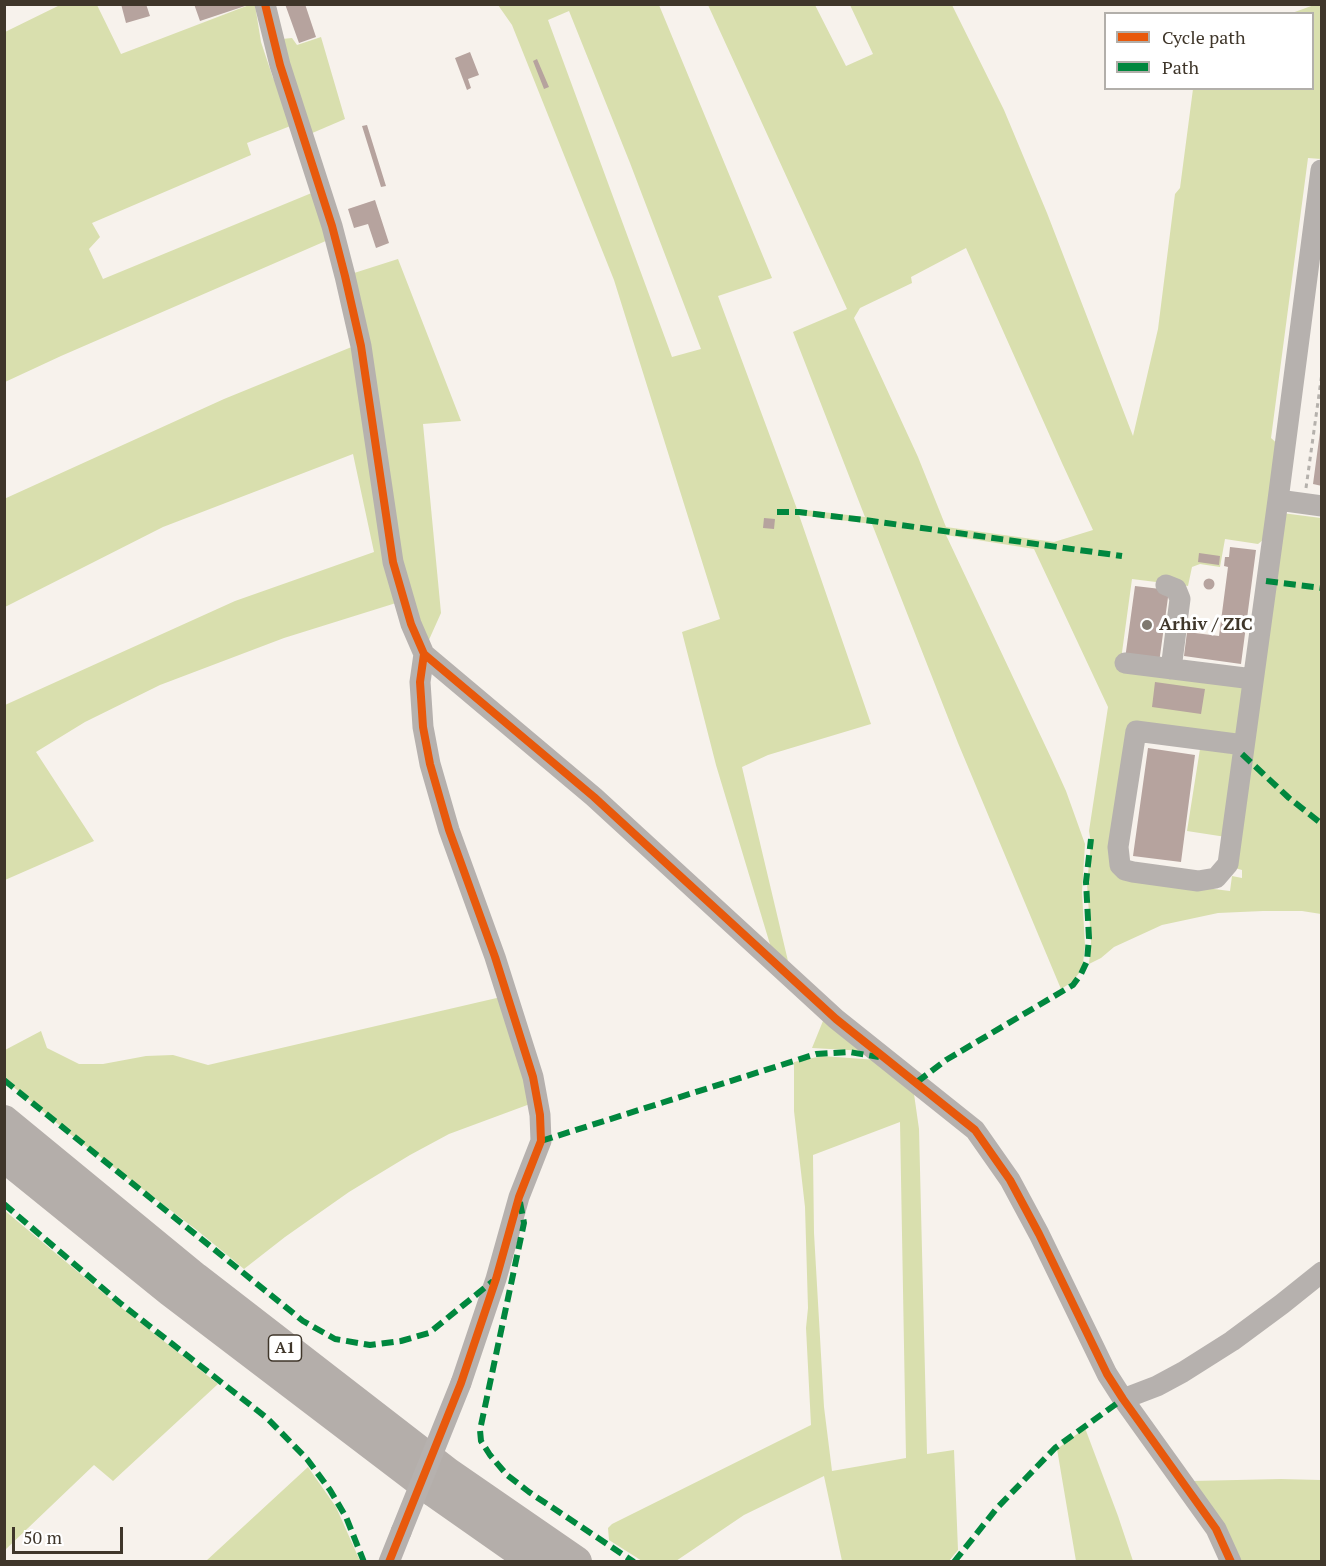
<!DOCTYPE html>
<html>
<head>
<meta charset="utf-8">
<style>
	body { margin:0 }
	#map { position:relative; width:1326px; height:1566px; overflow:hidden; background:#f7f2ec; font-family:"PT Serif",serif }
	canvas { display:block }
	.frame { position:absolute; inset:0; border:6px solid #3f362a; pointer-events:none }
	.legend { position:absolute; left:1104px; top:12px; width:210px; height:78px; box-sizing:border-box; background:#fff; border:2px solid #b2afaa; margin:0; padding:8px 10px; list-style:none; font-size:18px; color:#3f362a }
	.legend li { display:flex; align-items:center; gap:12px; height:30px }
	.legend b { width:30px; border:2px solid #b2afaa }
	.scale { position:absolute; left:12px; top:1527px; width:111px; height:27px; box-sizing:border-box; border:3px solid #3f362a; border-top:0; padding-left:8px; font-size:18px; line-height:21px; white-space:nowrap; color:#3f362a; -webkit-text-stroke:4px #fff; paint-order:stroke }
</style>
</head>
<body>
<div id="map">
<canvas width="1326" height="1566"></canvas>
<div class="frame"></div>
<ul class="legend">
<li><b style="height:8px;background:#e8590c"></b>Cycle path</li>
<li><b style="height:8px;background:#00873e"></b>Path</li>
</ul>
<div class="scale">50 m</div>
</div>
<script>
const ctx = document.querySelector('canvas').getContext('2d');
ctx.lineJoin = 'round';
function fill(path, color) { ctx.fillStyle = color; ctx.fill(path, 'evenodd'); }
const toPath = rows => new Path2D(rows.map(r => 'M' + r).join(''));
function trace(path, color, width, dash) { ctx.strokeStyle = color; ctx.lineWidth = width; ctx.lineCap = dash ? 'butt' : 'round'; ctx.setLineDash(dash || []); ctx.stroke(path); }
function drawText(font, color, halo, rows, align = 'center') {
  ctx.font = font + ' "PT Serif",serif'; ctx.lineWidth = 6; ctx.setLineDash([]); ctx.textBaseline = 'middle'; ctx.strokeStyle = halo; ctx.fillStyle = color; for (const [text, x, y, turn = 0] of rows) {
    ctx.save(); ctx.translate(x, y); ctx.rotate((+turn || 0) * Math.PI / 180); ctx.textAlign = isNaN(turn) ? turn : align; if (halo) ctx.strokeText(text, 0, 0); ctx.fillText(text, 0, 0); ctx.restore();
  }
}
const green = toPath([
	[60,5,97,5,121,54,249,5,255,5,261,42,273,78,279,87,293,125,247,143,251,155,92,223,100,237,89,249,103,279,314,192,328,240,61,356,5,382,5,32],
	[498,5,659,5,772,278,718,296,797,509,865,517,793,332,847,309,708,5,815,5,846,66,873,54,850,5,952,5,1004,110,1047,213,1133,436,1158,329,1175,194,1180,188,1193,89,1312,88,1312,14,1292,13,1314,5,1321,5,1321,159,1308,158,1271,438,1281,447,1269,535,1258,544,1225,539,1220,567,1200,564,1192,567,1188,586,1132,579,1120,667,1241,683,1247,689,1241,734,1234,737,1131,724,1110,862,1182,885,1230,891,1232,876,1242,878,1242,870,1235,868,1282,513,1321,518,1321,914,1302,911,1263,911,1218,913,1162,925,1114,947,1101,958,1089,964,1091,942,1087,884,1091,844,1089,831,1108,707,1034,549,946,535,1052,760,1066,791,1085,844,1082,892,1085,946,1083,963,1080,972,1072,982,1061,989,958,743,872,524,799,515,871,724,768,755,742,767,788,961,772,951,716,765,682,632,720,619,614,280,512,25],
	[569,11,630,163,701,349,672,357,548,20],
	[966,248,1062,463,1093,530,1054,542,946,527,918,457,854,318,860,308,912,283,911,277],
	[321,37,345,119,310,134,282,39,292,38,297,45],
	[398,259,461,421,423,424,441,613,428,642,405,585,351,274],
	[354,346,396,603,284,638,160,685,85,722,36,752,94,841,5,880,5,705,235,601,374,552,353,454,163,527,5,607,4,499,224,399],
	[1200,749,1235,754,1226,837,1187,831],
	[501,997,530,1104,449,1134,410,1155,349,1192,285,1237,244,1269,198,1231,70,1134,5,1080,5,1050,41,1031,47,1048,79,1064,103,1064,146,1056,173,1055,208,1065],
	[825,1016,866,1051,812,1048],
	[822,1056,877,1060,913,1087,919,1129,927,1454,954,1450,958,1550,949,1561,842,1561,824,1476,744,1515,676,1561,642,1561,609,1540,608,1528,612,1524,811,1425,806,1328,808,1308,805,1207,794,1111,794,1062],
	[900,1122,906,1458,832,1471,824,1407,814,1233,813,1155],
	[4,1210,108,1297,218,1384,113,1481,94,1465,5,1550],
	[1085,1428,1118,1516,1133,1561,1076,1561,1057,1449],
	[308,1467,336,1507,360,1561,206,1561],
	[1281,1479,1321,1480,1321,1561,1238,1561,1192,1481]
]);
const building = toPath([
	[121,4,146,4,150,16,126,23],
	[194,4,248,4,248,5,200,21],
	[285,4,305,4,316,37,299,43],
	[470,52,479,75,468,79,471,88,467,90,455,58],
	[537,59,549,87,544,89,533,61],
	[367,125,386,186,381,187,362,126],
	[375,200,389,243,376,248,368,224,354,228,348,209],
	[1320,432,1322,432,1322,486,1313,484],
	[764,518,775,519,774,529,763,528],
	[1230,547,1256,550,1241,664,1184,656,1187,632,1219,636,1228,567,1224,566,1225,557,1229,557],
	[1199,553,1220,556,1219,565,1198,562],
	'1203.5 584a5.5 5.5 0 1 1 11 0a5.5 5.5 0 1 1-11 0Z',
	[1135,586,1169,590,1159,663,1125,659],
	[1155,682,1205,689,1201,714,1152,707],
	[1148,748,1195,755,1181,862,1133,856]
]);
const path = toPath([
	[1306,488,1322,373]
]);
const minor = toPath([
	[265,4,280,65,332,226,345,276,361,346,393,562,411,624,424,654,594,797,836,1019,975,1130,1010,1180,1039,1234,1107,1374,1123,1399,1216,1529,1231,1562],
	[1278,500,1322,506],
	[1166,585,1176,589,1180,599,1171,669],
	[424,654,420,682,423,727,430,764,449,830,495,957,533,1077,540,1115,541,1141,519,1197,496,1279,461,1383],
	[1125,663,1253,679],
	[1244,745,1136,731,1118,847,1120,865,1125,870,1133,872,1198,881,1216,878,1228,864,1278,500,1321,170,1322,170],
	[1123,1399,1157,1386,1183,1372,1232,1341,1282,1304,1322,1272],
	[389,1562,401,1532]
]);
const highway = toPath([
	[4,1121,195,1278,447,1473,576,1562],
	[4,1156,171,1291,435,1492,535,1562]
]);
const minorBridge = toPath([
	[401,1532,461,1383]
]);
const quiet = toPath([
	[777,512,799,512,872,521,1122,556],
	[1266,581,1322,588],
	[1242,754,1289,798,1322,824],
	[4,1080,303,1321,335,1339,370,1345,401,1341,429,1333,493,1281],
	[917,1082,946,1060,1073,985,1081,974,1087,961,1089,938,1086,882,1091,839],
	[541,1141,816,1054,849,1052,879,1057],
	[520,1202,524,1223,480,1430,481,1441,490,1455,507,1475,529,1492,634,1562],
	[4,1204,120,1303,267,1418,307,1459,330,1490,346,1517,364,1562],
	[954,1562,997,1508,1055,1448,1123,1399]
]);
const cycleway = toPath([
	[265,4,280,65,332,226,345,276,361,346,393,562,411,624,424,654,594,797,836,1019,975,1130,1010,1180,1039,1234,1107,1374,1123,1399,1216,1529,1231,1562],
	[389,1562,461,1383,496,1279,519,1197,541,1141,540,1115,533,1077,495,957,449,830,430,764,423,727,420,682,424,654]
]);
const markers = [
	[1147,625,6,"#7f786e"]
];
const shields = [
	[285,1348,33]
];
const shieldNames = [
	["A1",285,1348]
];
const poiNames = [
	["Arhiv / ZIC",1159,625]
];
fill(green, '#d9dfae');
fill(building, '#b6a39e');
trace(path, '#b5b1ac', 3, [4.5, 4.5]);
trace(minor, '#b6b1ae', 21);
trace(highway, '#b4aeaa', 32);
trace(minorBridge, '#b6b1ae', 21);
trace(quiet, '#00873e', 6, [12, 6]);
trace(cycleway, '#e8590c', 8);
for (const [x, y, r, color] of markers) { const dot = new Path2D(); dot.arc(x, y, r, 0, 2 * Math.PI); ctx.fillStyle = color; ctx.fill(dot); trace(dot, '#fff', 2); }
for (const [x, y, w] of shields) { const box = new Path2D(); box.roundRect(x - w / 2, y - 13, w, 26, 4.5); ctx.fillStyle = '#fff'; ctx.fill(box); trace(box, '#3f362a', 1.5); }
drawText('bold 16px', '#3f362a', null, shieldNames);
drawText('bold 18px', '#3f362a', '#fff', poiNames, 'left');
</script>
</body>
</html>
